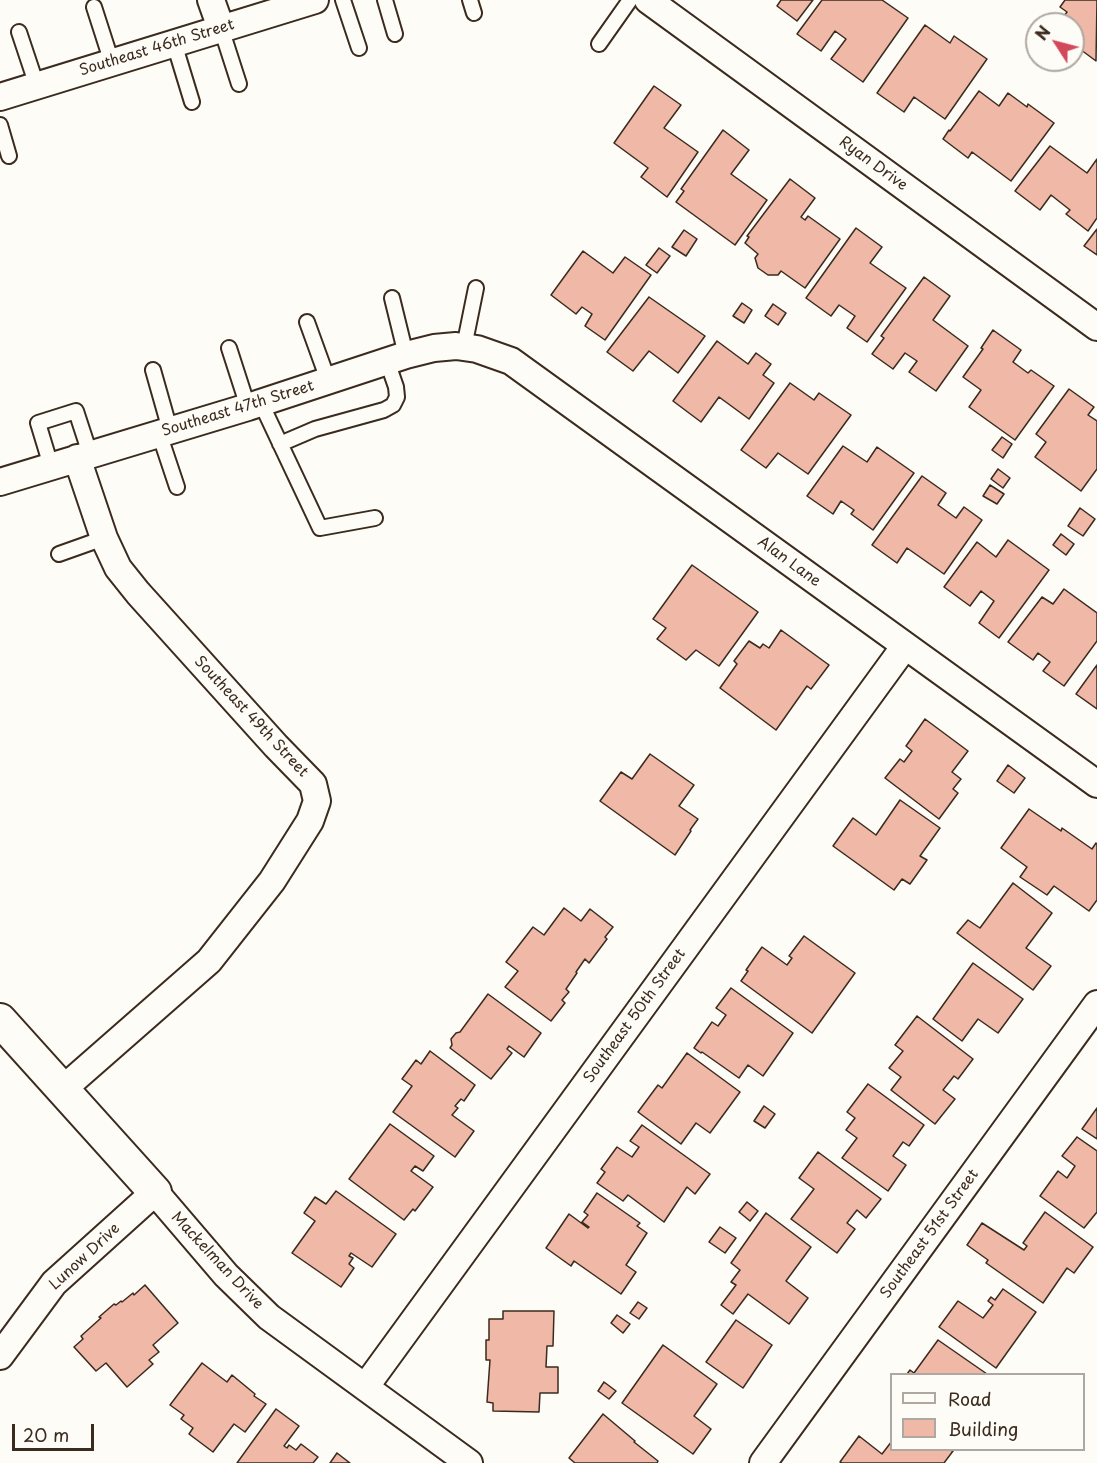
<!DOCTYPE html>
<html>
<head>
<meta charset="utf-8">
<style>
	body { margin:0 }
	#map { position:relative; width:1097px; height:1463px; overflow:hidden; background:#fdfcf7; font-family:"Playpen Sans",sans-serif }
	canvas { display:block }
	.legend { position:absolute; left:890px; top:1373px; width:195px; height:78px; box-sizing:border-box; background:#fdfcf7; border:2px solid #afa8a0; margin:0; padding:8px 10px; list-style:none; font-size:18px; color:#3b2a1e }
	.legend li { display:flex; align-items:center; gap:12px; height:30px }
	.legend b { width:30px; border:2px solid #afa8a0 }
	.north { position:absolute; left:1025px; top:12px; width:60px; height:60px; box-sizing:border-box; background:#fdfcf7; border:2px solid #afa8a0; border-radius:50%; rotate:306deg; font-size:16px; font-weight:700; line-height:24px; text-align:center; color:#3b2a1e }
	.north::after { content:''; display:block; margin:auto; width:21px; height:27px; background:#d1495b; clip-path:polygon(50% 0,100% 100%,50% 72%,0 100%) }
	.scale { position:absolute; left:12px; top:1424px; width:82px; height:27px; box-sizing:border-box; border:3px solid #3b2a1e; border-top:0; padding-left:8px; font-size:18px; line-height:21px; white-space:nowrap; color:#3b2a1e; -webkit-text-stroke:4px #fdfcf7; paint-order:stroke }
</style>
</head>
<body>
<div id="map">
<canvas width="1097" height="1463"></canvas>
<ul class="legend">
<li><b style="height:8px;background:#fdfcf7"></b>Road</li>
<li><b style="height:16px;background:#f0b8a6"></b>Building</li>
</ul>
<div class="north">N</div>
<div class="scale">20 m</div>
</div>
<script>
const ctx = document.querySelector('canvas').getContext('2d');
ctx.lineJoin = 'round';
function fill(path, color) { ctx.fillStyle = color; ctx.fill(path, 'evenodd'); }
const toPath = rows => new Path2D(rows.map(r => 'M' + r).join(''));
function trace(path, color, width, dash) { ctx.strokeStyle = color; ctx.lineWidth = width; ctx.lineCap = dash ? 'butt' : 'round'; ctx.setLineDash(dash || []); ctx.stroke(path); }
function drawText(font, color, halo, rows, align = 'center') {
  ctx.font = font + ' "Playpen Sans",sans-serif'; ctx.lineWidth = 6; ctx.setLineDash([]); ctx.textBaseline = 'middle'; ctx.strokeStyle = halo; ctx.fillStyle = color; for (const [text, x, y, turn = 0] of rows) {
    ctx.save(); ctx.translate(x, y); ctx.rotate((+turn || 0) * Math.PI / 180); ctx.textAlign = isNaN(turn) ? turn : align; if (halo) ctx.strokeText(text, 0, 0); ctx.fillText(text, 0, 0); ctx.restore();
  }
}
const building = toPath([
	[781,0,813,0,797,21,777,6,781,0],
	[822,0,882,0,908,18,863,82,831,59,846,39,835,31,821,51,797,34,822,0],
	[1065,0,1097,0,1096,61,1073,44,1073,24,1058,24,1067,12,1060,7,1065,0],
	[925,25,950,43,954,36,987,59,945,119,914,97,904,112,877,93,925,25],
	[654,86,681,105,664,128,698,152,667,197,641,177,648,168,614,143,654,86],
	[979,91,999,106,1008,93,1027,107,1028,104,1054,123,1011,181,972,152,968,158,943,139,949,130,950,131,979,91],
	[723,130,749,150,731,174,767,200,735,245,676,202,684,191,681,189,723,130],
	[1050,146,1087,173,1097,159,1097,218,1088,231,1066,214,1070,210,1051,195,1040,210,1015,191,1050,146],
	[790,179,815,198,801,217,805,220,808,216,840,239,805,288,781,271,778,275,768,275,758,268,755,258,758,254,745,243,749,237,747,236,790,179],
	[856,228,882,247,870,263,906,288,867,342,847,328,855,316,839,305,831,316,806,298,856,228],
	[1097,229,1097,255,1084,246,1097,229],
	[684,230,697,239,686,256,672,247,684,230],
	[659,248,670,256,657,273,646,265,659,248],
	[583,251,613,273,625,257,651,275,605,340,585,326,592,314,582,307,576,314,551,295,583,251],
	[924,277,950,296,933,320,968,346,936,391,909,372,917,361,905,353,893,369,872,354,884,338,881,336,924,277],
	[649,297,705,336,678,373,649,351,633,371,607,352,649,297],
	[742,303,752,310,744,323,733,316,742,303],
	[773,304,786,313,778,325,765,316,773,304],
	[993,330,1021,350,1013,362,1028,373,1031,370,1054,386,1015,440,969,407,981,390,963,377,983,349,981,348,993,330],
	[717,341,748,364,756,353,771,364,763,375,774,383,749,419,719,397,701,422,673,401,717,341],
	[790,383,814,400,819,393,851,415,808,474,778,453,766,468,741,450,790,383],
	[1069,389,1094,407,1088,415,1097,421,1097,469,1081,491,1035,457,1046,442,1036,434,1069,389],
	[1002,437,1012,444,1003,458,992,450,1002,437],
	[843,446,867,462,877,447,914,473,873,530,851,514,854,510,841,501,833,514,807,496,843,446],
	[998,469,1010,478,1003,488,991,479,998,469],
	[922,476,946,493,938,505,956,518,964,507,982,520,944,574,907,548,897,563,872,545,922,476],
	[990,485,1004,494,997,504,983,496,990,485],
	[1080,508,1095,519,1083,536,1068,526,1080,508],
	[1061,534,1074,544,1066,555,1053,545,1061,534],
	[1008,540,1049,570,999,638,979,623,994,601,981,591,970,606,944,587,977,542,996,557,1008,540],
	[692,565,758,612,719,666,696,650,686,660,657,639,666,628,653,619,692,565],
	[1064,589,1097,613,1097,641,1064,686,1043,671,1050,662,1038,653,1033,660,1008,642,1042,597,1053,604,1064,589],
	[781,630,829,665,811,689,807,686,776,730,720,688,737,664,734,661,749,641,760,648,763,644,769,648,781,630],
	[1097,665,1097,709,1076,694,1097,665],
	[925,719,968,751,952,772,961,779,953,789,958,793,939,819,885,778,900,759,904,762,912,751,906,746,925,719],
	[650,754,694,785,679,806,698,819,690,830,691,831,675,855,600,801,621,772,632,779,650,754],
	[1008,765,1025,778,1014,793,997,781,1008,765],
	[900,800,940,828,920,856,927,860,910,884,902,879,894,890,833,846,853,818,876,835,900,800],
	[1029,809,1061,831,1062,828,1092,849,1096,843,1097,844,1097,900,1089,911,1054,886,1047,895,1020,877,1027,867,1001,848,1029,809],
	[1013,883,1052,913,1026,948,1051,966,1033,990,957,933,968,920,980,928,1013,883],
	[564,908,581,921,590,909,613,927,605,937,607,939,589,963,585,959,576,972,577,973,566,989,569,992,562,1000,565,1003,551,1021,505,987,518,971,506,962,533,927,544,935,564,908],
	[804,936,855,973,812,1033,741,981,748,971,746,970,762,947,787,965,792,958,789,956,804,936],
	[973,963,1023,999,998,1033,978,1019,962,1041,933,1019,973,963],
	[731,988,793,1033,763,1076,748,1065,739,1078,702,1052,701,1053,694,1048,712,1022,718,1026,726,1015,716,1008,731,988],
	[488,994,541,1033,524,1057,509,1046,507,1049,512,1053,491,1079,450,1048,452,1045,451,1039,456,1033,460,1032,488,994],
	[917,1016,973,1059,958,1079,954,1076,943,1090,955,1099,935,1124,891,1090,901,1077,889,1068,903,1051,895,1045,917,1016],
	[430,1051,475,1085,464,1101,461,1099,455,1106,458,1108,452,1115,474,1131,455,1157,393,1112,412,1086,402,1079,416,1060,421,1064,430,1051],
	[687,1053,740,1092,710,1133,696,1123,681,1144,638,1112,658,1085,662,1088,687,1053],
	[868,1084,924,1125,909,1146,903,1142,893,1156,906,1165,888,1191,842,1158,857,1138,846,1130,855,1118,847,1112,868,1084],
	[764,1106,775,1114,765,1128,754,1121,764,1106],
	[1097,1108,1097,1139,1082,1129,1097,1108],
	[390,1124,434,1156,423,1171,415,1166,411,1171,433,1187,415,1211,413,1209,404,1220,349,1179,390,1124],
	[642,1125,710,1174,695,1194,687,1187,664,1222,628,1195,623,1201,597,1183,605,1172,601,1169,617,1147,632,1157,639,1147,630,1141,642,1125],
	[1077,1137,1097,1151,1097,1212,1084,1228,1040,1196,1058,1171,1067,1178,1075,1166,1062,1156,1077,1137],
	[818,1152,881,1199,866,1218,857,1210,847,1223,855,1229,837,1253,791,1219,814,1189,799,1178,818,1152],
	[336,1191,396,1234,372,1267,351,1253,349,1256,353,1258,349,1264,354,1268,341,1287,292,1253,315,1221,304,1213,315,1197,326,1204,336,1191],
	[597,1193,640,1223,637,1226,647,1233,626,1265,636,1272,621,1294,574,1261,571,1266,546,1248,569,1214,588,1228,589,1227,582,1222,588,1215,584,1212,597,1193],
	[747,1202,758,1211,750,1221,739,1212,747,1202],
	[1045,1212,1093,1247,1074,1273,1067,1268,1043,1303,986,1263,988,1260,967,1245,982,1223,1024,1250,1027,1246,1023,1243,1045,1212],
	[766,1213,811,1247,786,1281,808,1298,789,1324,748,1294,733,1314,721,1305,736,1285,731,1282,740,1270,731,1263,766,1213],
	[720,1227,736,1238,725,1253,709,1242,720,1227],
	[145,1285,178,1323,153,1345,159,1352,149,1360,153,1364,127,1387,106,1363,96,1371,74,1347,83,1339,81,1336,101,1318,99,1317,114,1304,116,1305,121,1301,122,1302,133,1293,134,1295,145,1285],
	[1003,1289,1036,1312,996,1368,939,1327,958,1301,983,1318,993,1305,988,1301,991,1297,995,1300,1003,1289],
	[638,1302,647,1308,639,1319,630,1313,638,1302],
	[503,1311,554,1311,553,1346,547,1346,546,1367,558,1367,558,1393,540,1393,539,1412,493,1411,493,1403,487,1402,490,1360,486,1360,486,1340,489,1340,489,1319,503,1319,503,1311],
	[617,1315,630,1324,623,1333,611,1323,617,1315],
	[736,1320,772,1345,743,1388,706,1362,736,1320],
	[938,1340,987,1374,907,1374,910,1370,914,1373,938,1340],
	[663,1345,717,1384,694,1416,711,1429,693,1454,622,1403,663,1345],
	[202,1363,227,1382,232,1375,255,1394,254,1396,266,1404,245,1432,234,1424,213,1452,189,1434,193,1428,181,1419,184,1415,170,1405,202,1363],
	[604,1382,616,1391,609,1399,598,1391,604,1382],
	[276,1409,299,1426,284,1446,287,1448,289,1445,296,1450,301,1444,318,1457,313,1463,237,1463,276,1409],
	[603,1414,635,1441,634,1442,658,1461,657,1463,575,1463,569,1458,603,1414],
	[859,1436,882,1454,892,1441,892,1450,950,1450,953,1451,944,1463,842,1463,840,1462,859,1436],
	[337,1453,350,1463,330,1463,337,1453]
]);
const service = toPath([
	[343,0,359,48],
	[385,0,395,34],
	[470,0,474,13],
	[94,7,112,63],
	[221,28,239,84],
	[19,32,37,86],
	[174,43,192,102],
	[599,44,630,0],
	[0,125,9,156],
	[392,298,406,355],
	[307,322,328,380],
	[464,347,476,288],
	[229,348,248,407],
	[153,370,170,430],
	[261,403,320,528,375,518],
	[159,433,177,487],
	[280,444,315,429,384,410,393,405,397,397,396,387,387,361],
	[51,466,38,423,76,411,90,454],
	[59,554,104,538]
]);
const minor = toPath([
	[211,0,221,28],
	[648,0,1097,327],
	[0,97,315,0],
	[0,482,248,407,406,355,434,348,456,346,477,349,511,361,1097,784],
	[63,1089,209,961,272,881,310,821,317,801,313,784,276,746,138,593,118,568,104,538,77,458],
	[0,1356,54,1283,155,1192,226,1275,269,1317,469,1463],
	[366,1386,905,646],
	[763,1463,1097,1004]
]);
const tertiary = toPath([
	[0,1020,155,1192]
]);
const streetNames = [
	["Southeast 46th Street",157,48,-17],
	["Ryan Drive",873,164,36],
	["Southeast 47th Street",238,409,-17],
	["Alan Lane",789,562,36],
	["Southeast 49th Street",251,717,47],
	["Southeast 50th Street",635,1016,-54],
	["Southeast 51st Street",930,1234,-54],
	["Lunow Drive",85,1257,-43],
	["Mackelman Drive",217,1261,47]
];
fill(building, '#f0b8a6');
trace(building, '#3b2a1e', 1.5);
trace(service, '#3b2a1e', 18);
trace(minor, '#3b2a1e', 30);
trace(tertiary, '#3b2a1e', 36);
trace(service, '#fdfcf7', 14);
trace(minor, '#fdfcf7', 26);
trace(tertiary, '#fdfcf7', 32);
drawText('15px', '#3b2a1e', '#fdfcf7', streetNames);
</script>
</body>
</html>
